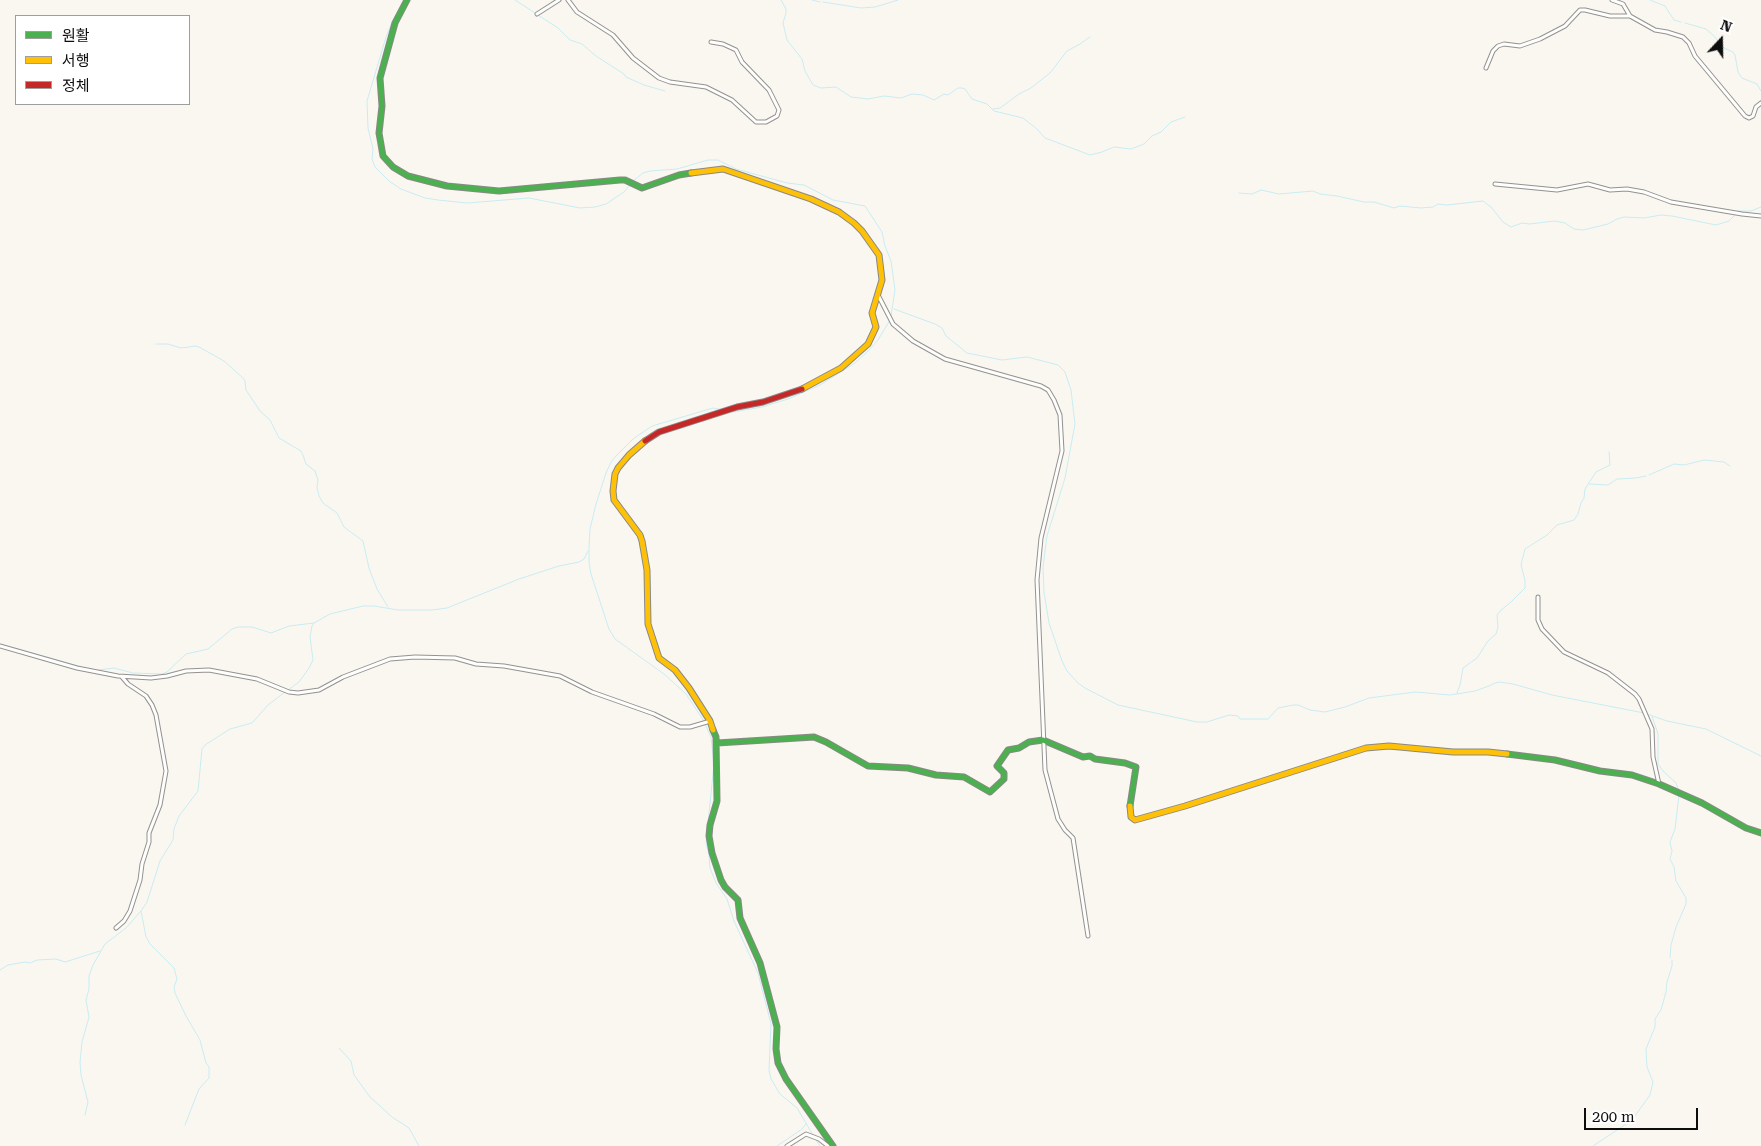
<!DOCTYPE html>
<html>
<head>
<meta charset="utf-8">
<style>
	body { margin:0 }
	#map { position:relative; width:1761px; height:1146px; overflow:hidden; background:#faf7f1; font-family:"Roboto Serif","Noto Sans KR",serif }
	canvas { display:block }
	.legend { position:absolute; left:15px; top:15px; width:175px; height:90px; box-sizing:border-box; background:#fff; border:1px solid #9e9e9e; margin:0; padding:6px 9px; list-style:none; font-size:15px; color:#0d0d0d }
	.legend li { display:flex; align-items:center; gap:10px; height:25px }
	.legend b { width:25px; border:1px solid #9e9e9e }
	.north { position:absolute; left:1696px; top:15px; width:50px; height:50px; -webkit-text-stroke:4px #fff; paint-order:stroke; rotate:21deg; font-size:14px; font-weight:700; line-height:20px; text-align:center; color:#0d0d0d }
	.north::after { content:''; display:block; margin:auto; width:18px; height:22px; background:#0d0d0d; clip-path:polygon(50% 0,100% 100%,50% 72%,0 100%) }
	.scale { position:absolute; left:1584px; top:1108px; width:114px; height:22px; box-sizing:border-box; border:2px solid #0d0d0d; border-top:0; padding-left:6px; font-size:15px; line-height:18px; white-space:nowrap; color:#0d0d0d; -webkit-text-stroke:4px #fff; paint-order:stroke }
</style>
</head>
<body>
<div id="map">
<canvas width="1761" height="1146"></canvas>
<ul class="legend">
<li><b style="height:6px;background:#4caf50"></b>원활</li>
<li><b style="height:6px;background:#ffc107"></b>서행</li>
<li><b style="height:6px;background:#c62828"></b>정체</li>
</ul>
<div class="north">N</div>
<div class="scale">200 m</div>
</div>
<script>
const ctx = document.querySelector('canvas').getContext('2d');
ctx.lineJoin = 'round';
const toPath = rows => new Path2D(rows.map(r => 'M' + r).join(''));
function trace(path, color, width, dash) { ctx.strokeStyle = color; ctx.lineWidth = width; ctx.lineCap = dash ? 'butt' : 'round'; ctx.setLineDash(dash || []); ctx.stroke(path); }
const stream = toPath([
	[404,0,393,20,386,37,367,101,368,128,373,149,372,159,375,167,389,181,401,189,425,198,438,200,467,203,529,198,580,208,595,207,606,204,624,192,630,185],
	[515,0,558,28,570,40,582,44,596,56,624,74,626,77,644,85,665,91],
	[781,0,786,9,786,13,783,23,787,40,802,59,805,71,813,85,821,88,836,87,851,97,868,99,884,96,901,98,912,94,923,95,934,100,944,94,948,95,958,88,962,88,965,89,972,99,987,104,994,111,1023,118,1037,129,1045,138,1090,155,1102,152,1114,147,1131,149,1144,144,1152,136,1161,132,1171,122,1185,117],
	[812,0,820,2],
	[1650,0,1665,6,1674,20,1681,22],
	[823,2,861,8,875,7,898,0],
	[1685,23,1706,29,1714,36,1724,48,1733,52,1735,55,1738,72,1742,78,1757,84,1761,91],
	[993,109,1000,108,1019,94,1031,88,1050,73,1067,51,1080,44,1090,37],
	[632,182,643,173,650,171,677,169,708,160,718,160,736,169,787,183,804,185,833,200,865,206,882,232,885,246,891,261,895,290,891,316],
	[1239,193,1252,194,1261,190,1279,194,1313,191,1320,194,1337,196,1364,202,1374,202,1394,208,1400,206,1421,208,1433,207,1438,204,1447,205,1483,201,1491,207,1503,222,1511,227,1522,223,1529,224,1555,221,1565,223,1574,229,1583,230,1608,224,1617,219,1624,217,1644,218,1661,215,1672,216,1716,225,1729,221,1735,215],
	[1737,211,1751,211,1761,207],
	[894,309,935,324,942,328,946,336,967,353,1002,360,1027,357,1058,365,1065,372,1071,390,1075,424,1065,478,1047,536,1043,567,1044,592,1049,623,1062,661,1067,671,1078,683,1085,688,1118,705,1197,722,1207,722,1229,715,1238,716,1240,719,1268,719,1278,708,1293,705,1298,705,1310,710,1325,712,1345,707,1369,698,1415,692,1450,695,1475,691,1489,686,1495,683,1500,682,1513,684,1552,695,1644,713],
	[156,344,168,344,181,348,196,346,199,347,224,361,243,378,245,381,246,390,260,411,270,420,279,438,301,451,303,455,306,464,315,471,318,480,317,487,319,496,323,503,337,513,344,527,363,541,369,568,377,589,388,607],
	[729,411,733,412,762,407,788,399,820,385,855,363,867,352,878,340,890,320],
	[1649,475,1674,464,1684,465,1704,460,1724,462,1730,466],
	[1589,484,1608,485,1617,479,1636,478,1646,476],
	[11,647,89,669],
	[98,670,114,668,133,673,162,674,167,672,186,654,208,649,232,629,238,627,252,627,271,633,289,626,314,623,330,614,363,606,374,606,398,610,432,610,447,608,519,579,559,566,579,562,584,559,588,551],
	[288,690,299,682,309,668,313,660,310,637,312,626,314,623],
	[1457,693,1460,685,1463,668,1477,658,1488,641,1496,634,1498,627,1497,615,1500,611,1511,602,1525,588,1525,580,1521,565,1525,549,1547,535,1557,525,1574,520,1578,514,1581,503,1584,498,1585,489,1596,472,1610,465,1609,452],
	[1647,714,1667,721,1706,729,1761,756],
	[1652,716,1658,734,1658,764,1663,771,1676,783,1679,791],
	[704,721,686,694,664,674,615,639,609,629,591,574,589,562,589,547,590,529,596,504,606,473,611,462,616,456,633,439,652,426,713,408,723,410],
	[705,724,711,737,714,764,706,843,709,855,710,868,716,883,727,899,734,921,758,973,771,1024,769,1070,771,1079,780,1094,797,1108,813,1135],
	[141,911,146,937,150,944,174,968,177,979,174,987,175,993,186,1016,200,1040,206,1063,209,1067,209,1078,199,1089,185,1125],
	[1670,958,1671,945,1676,927,1686,904,1686,898,1676,881,1674,867,1670,859,1672,851,1670,842,1675,829,1679,795],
	[0,970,8,965,25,962,30,963,37,960,56,959,65,962,100,951],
	[339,1048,351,1061,354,1075,370,1097,392,1117,409,1128,419,1146],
	[85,1115,88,1102,81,1075,80,1062,82,1042,89,1017,86,1000,89,989,89,976,93,965,105,944,126,928,141,911,147,902,160,861,173,840,174,829,179,816,198,791,202,749,205,745,230,729,252,723,268,705,285,692],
	[816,1140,820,1146],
	[777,1146,802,1129,806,1124],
	[1593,1146,1632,1120,1650,1095,1653,1082,1647,1067,1646,1049,1655,1027,1655,1019,1661,1010,1666,992,1667,982,1672,966,1672,960]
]);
const street = toPath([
	[568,0,577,12,613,35,633,58,659,78,670,82,706,87,732,100,756,122,766,122,777,116,779,110,769,90,742,62,736,50,723,44,711,42],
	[1612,0,1623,4,1630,16,1655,30,1667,32,1683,37,1689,43,1695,56,1745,116,1749,118,1753,116,1756,107,1761,103],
	[537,14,559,0],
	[1486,68,1493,51,1498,46,1504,44,1520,46,1540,39,1565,26,1580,10,1585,10,1610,16,1630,16],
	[1495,184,1557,190,1588,184,1610,190,1627,189,1644,192,1671,202,1742,214,1761,216],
	[878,295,893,324,913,341,945,359,1041,386,1048,390,1054,400,1060,415,1062,451,1041,538,1037,580,1045,770,1058,819,1065,830,1073,838,1088,936],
	[1538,597,1538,620,1542,629,1564,652,1608,673,1635,694,1639,699,1652,729,1653,757,1659,784],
	[0,646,77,668,118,676,151,678,167,676,186,671,209,670,257,679,289,692,298,693,319,690,343,677,390,659,415,657,455,658,476,664,504,666,560,676,592,692,654,714,680,727,690,727,707,722],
	[116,928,124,921,130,911,140,880,142,864,149,842,149,833,160,805,166,771,156,715,152,705,146,696,128,684,122,677],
	[787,1146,806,1134,819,1139,828,1146]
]);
const fast = toPath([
	[407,0,395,23,380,78,382,106,379,133,383,156,393,167,408,176,447,186,499,191,620,180,625,180,642,188,679,175,691,173],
	[713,730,716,737,717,801,710,825,709,836,712,853,721,880,725,887,738,900,740,918,760,963,777,1027,776,1049,778,1063,786,1079,833,1146],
	[717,743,814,737,826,742,868,766,908,768,936,775,964,777,990,792,1004,779,1004,773,997,766,1008,750,1019,748,1029,742,1043,740,1083,757,1090,756,1095,759,1125,763,1136,767,1130,806],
	[1507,754,1555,760,1600,771,1632,775,1659,784,1702,803,1746,828,1761,833]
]);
const slow = toPath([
	[691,173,723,169,811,199,839,212,854,223,862,231,879,255,882,280,872,313,876,327,868,344,841,368,802,389],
	[645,441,629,455,618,468,615,474,613,491,614,500,640,535,642,541,647,570,648,624,659,658,675,670,689,688,710,721,713,730],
	[1130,806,1131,817,1135,820,1185,806,1366,748,1389,746,1453,752,1488,752,1507,754]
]);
const jam = toPath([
	[645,441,659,432,737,407,763,402,802,389]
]);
trace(stream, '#c8ecf3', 1);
trace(street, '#949290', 5);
trace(fast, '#8a8986', 7);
trace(slow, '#8a8986', 7);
trace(jam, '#8a8986', 7);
trace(street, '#fefefd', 3);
trace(fast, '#4caf50', 5);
trace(slow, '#ffc107', 5);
trace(jam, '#c62828', 5);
</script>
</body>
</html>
